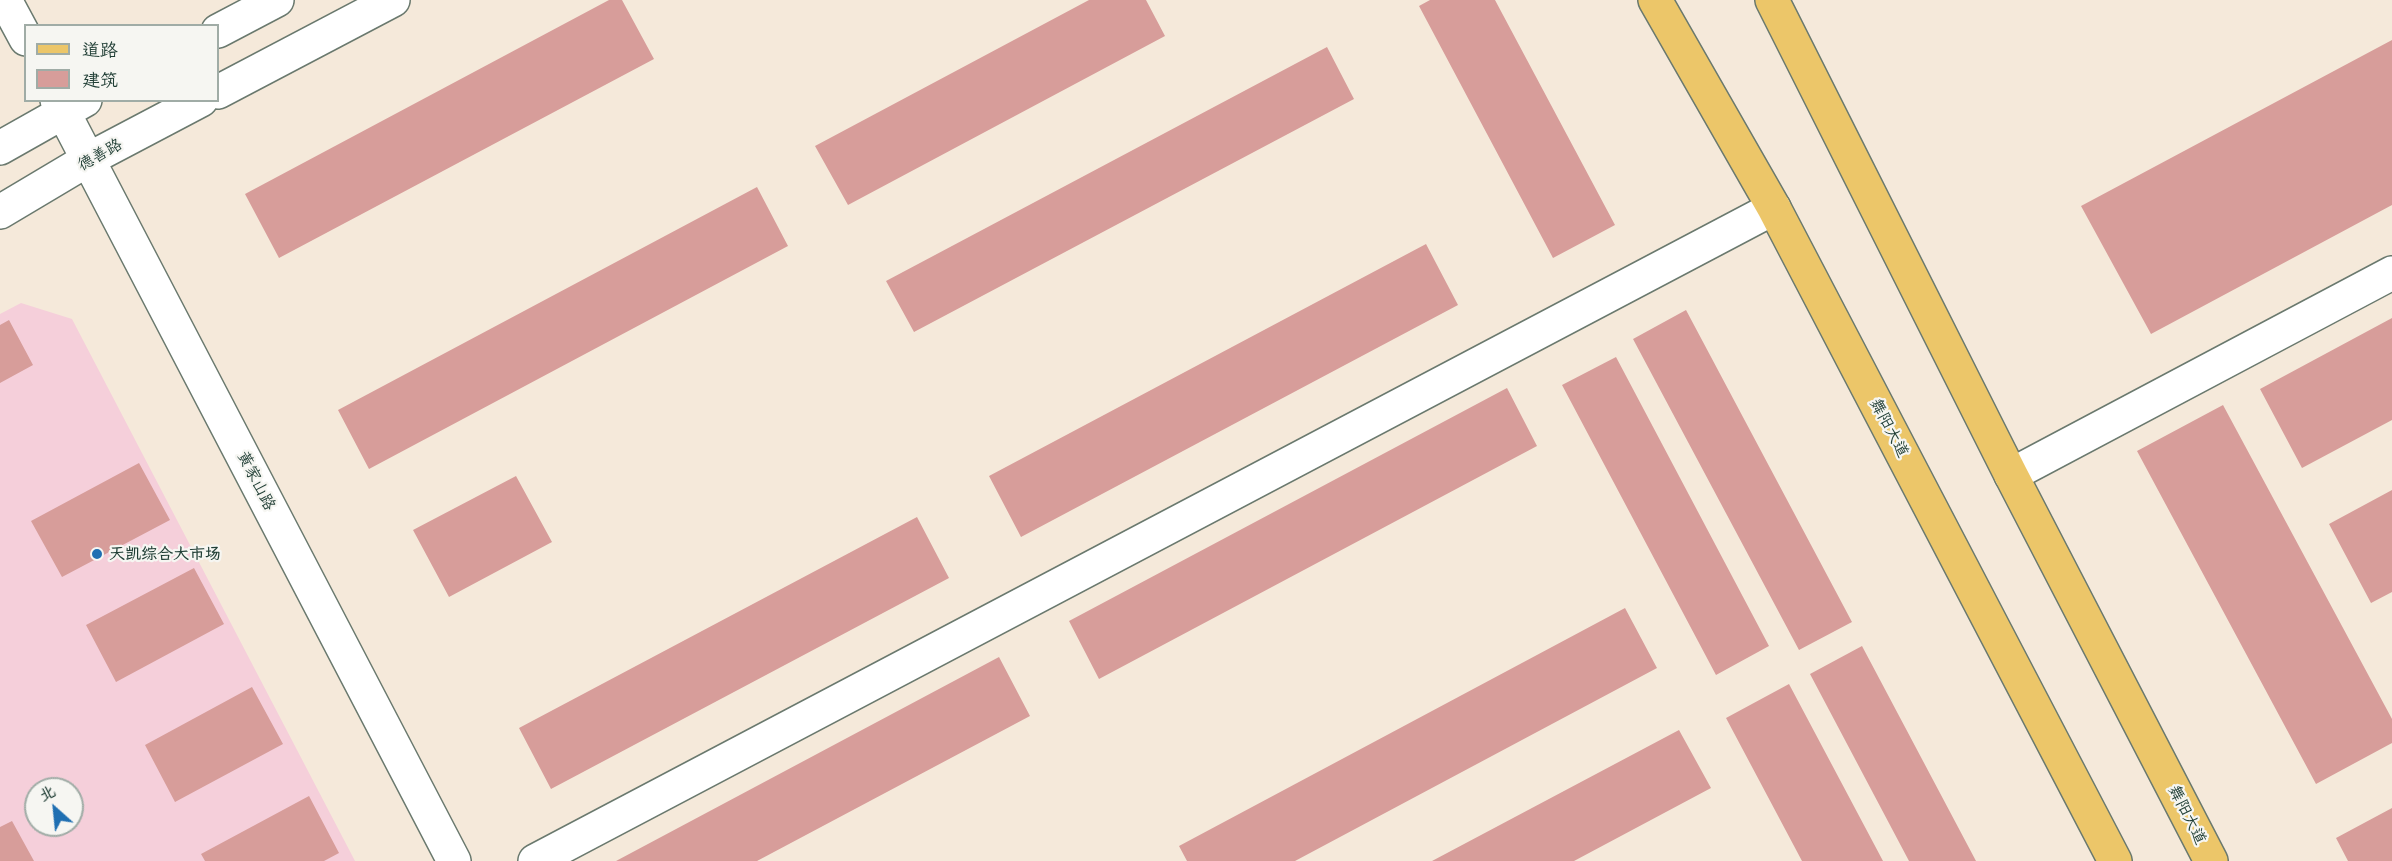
<!DOCTYPE html>
<html>
<head>
<meta charset="utf-8">
<style>
	body { margin:0 }
	#map { position:relative; width:2392px; height:861px; overflow:hidden; background:#f5e9da; font-family:Delius,"LXGW WenKai TC",sans-serif }
	canvas { display:block }
	.legend { position:absolute; left:24px; top:24px; width:195px; height:78px; box-sizing:border-box; background:#f6f6f2; border:2px solid #a0aca6; margin:0; padding:8px 10px; list-style:none; font-size:18px; color:#1f3d34 }
	.legend li { display:flex; align-items:center; gap:12px; height:30px }
	.legend b { width:30px; border:2px solid #a0aca6 }
	.north { position:absolute; left:24px; top:777px; width:60px; height:60px; box-sizing:border-box; background:#f6f6f2; border:2px solid #a0aca6; border-radius:50%; rotate:333deg; font-size:16px; font-weight:700; line-height:24px; text-align:center; color:#1f3d34 }
	.north::after { content:''; display:block; margin:auto; width:21px; height:27px; background:#1f6fb2; clip-path:polygon(50% 0,100% 100%,50% 72%,0 100%) }
</style>
</head>
<body>
<div id="map">
<canvas width="2392" height="861"></canvas>
<ul class="legend">
<li><b style="height:8px;background:#ecc669"></b>道路</li>
<li><b style="height:16px;background:#d79d9a"></b>建筑</li>
</ul>
<div class="north">北</div>
</div>
<script>
const ctx = document.querySelector('canvas').getContext('2d');
ctx.lineJoin = 'round';
function fill(path, color) { ctx.fillStyle = color; ctx.fill(path, 'evenodd'); }
const toPath = rows => new Path2D(rows.map(r => 'M' + r).join(''));
function trace(path, color, width, dash) { ctx.strokeStyle = color; ctx.lineWidth = width; ctx.lineCap = dash ? 'butt' : 'round'; ctx.setLineDash(dash || []); ctx.stroke(path); }
function drawText(font, color, halo, rows, align = 'center') {
  ctx.font = font + ' Delius,"LXGW WenKai TC",sans-serif'; ctx.lineWidth = 4.5; ctx.setLineDash([]); ctx.textBaseline = 'middle'; ctx.strokeStyle = halo; ctx.fillStyle = color; for (const [text, x, y, turn = 0] of rows) {
    ctx.save(); ctx.translate(x, y); ctx.rotate((+turn || 0) * Math.PI / 180); ctx.textAlign = isNaN(turn) ? turn : align; if (halo) ctx.strokeText(text, 0, 0); ctx.fillText(text, 0, 0); ctx.restore();
  }
}
const built = toPath([
	[21,303,72,319,355,861,0,861,0,314],
	[36,789,72,789,72,825,36,825]
]);
const building = toPath([
	[609,0,622,0,654,59,279,258,245,194],
	[1089,0,1146,0,1165,36,848,205,815,146],
	[1430,0,1495,0,1615,225,1553,258,1419,6],
	[2392,40,2392,205,2151,334,2081,206],
	[1327,47,1354,99,914,332,886,281],
	[757,187,788,246,369,469,338,410],
	[1426,244,1458,305,1021,537,989,476],
	[1686,310,1852,622,1799,650,1633,339],
	[2392,318,2392,420,2302,468,2260,389],
	[9,320,33,365,0,383,0,325],
	[1616,357,1769,646,1716,675,1562,385],
	[1507,388,1537,446,1099,679,1069,621],
	[2223,405,2392,719,2392,743,2316,784,2137,451],
	[139,463,170,520,62,577,31,521],
	[516,476,552,542,449,597,413,530],
	[2392,490,2392,592,2371,603,2329,524],
	[917,517,949,578,551,789,519,728],
	[194,568,224,624,116,682,86,625],
	[1625,608,1657,668,1295,861,1187,861,1179,846],
	[1862,646,1976,861,1909,861,1810,674],
	[999,657,1030,716,757,861,616,861],
	[1789,684,1883,861,1802,861,1726,718],
	[252,687,283,744,175,802,145,745],
	[1679,730,1711,788,1574,861,1432,861],
	[309,796,339,853,324,861,205,861,201,854],
	[2392,808,2392,861,2348,861,2336,838],
	[12,821,34,861,0,861,0,827]
]);
const minor = toPath([
	[5,0,26,39],
	[218,31,277,0],
	[218,92,393,0],
	[57,100,454,861],
	[0,148,85,100],
	[0,212,89,159,201,100],
	[2011,475,2392,273],
	[535,861,1774,208]
]);
const major = toPath([
	[1655,0,1774,208,2115,861],
	[1772,0,2011,475,2211,861]
]);
const markers = [
	[97,554,6,"#1f6fb2"]
];
const streetNames = [
	["德善路",100,155,-29],
	["舞阳大道",1889,428,62],
	["黄家山路",256,481,63],
	["舞阳大道",2187,815,63]
];
const poiNames = [
	["天凯综合大市场",109,554]
];
fill(built, '#f5cfda');
fill(building, '#d79d9a');
trace(minor, '#6a796e', 36);
trace(major, '#6a796e', 36);
trace(minor, '#fff', 33);
trace(major, '#ecc669', 33);
for (const [x, y, r, color] of markers) { const dot = new Path2D(); dot.arc(x, y, r, 0, 2 * Math.PI); ctx.fillStyle = color; ctx.fill(dot); trace(dot, '#f6f6f2', 2); }
drawText('16px', '#1f3d34', '#f6f6f2', streetNames);
drawText('bold 16px', '#1f3d34', '#f6f6f2', poiNames, 'left');
</script>
</body>
</html>
